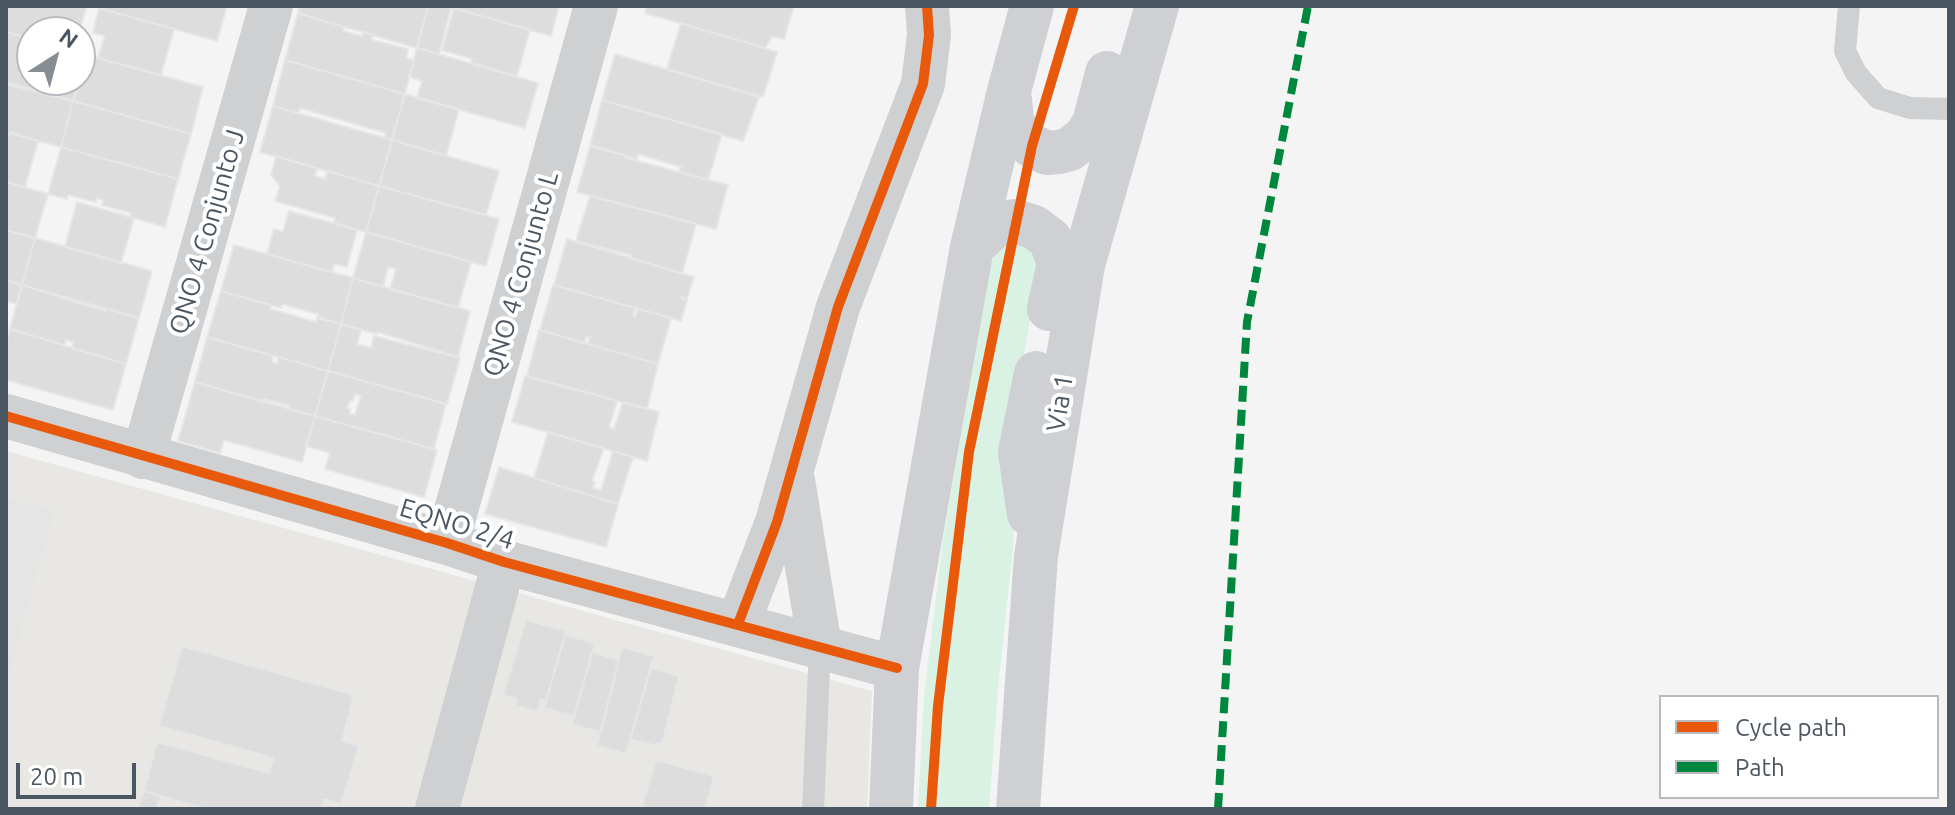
<!DOCTYPE html>
<html>
<head>
<meta charset="utf-8">
<style>
	body { margin:0 }
	#map { position:relative; width:1955px; height:815px; overflow:hidden; background:#f4f4f4; font-family:Ubuntu,sans-serif }
	canvas { display:block }
	.frame { position:absolute; inset:0; border:8px solid #4a5661; pointer-events:none }
	.legend { position:absolute; left:1659px; top:695px; width:280px; height:104px; box-sizing:border-box; background:#fff; border:2px solid #b7bbc0; margin:0; padding:10px 14px; list-style:none; font-size:24px; color:#4a5661 }
	.legend li { display:flex; align-items:center; gap:16px; height:40px }
	.legend b { width:40px; border:2px solid #b7bbc0 }
	.north { position:absolute; left:16px; top:16px; width:80px; height:80px; box-sizing:border-box; background:#fff; border:2px solid #b7bbc0; border-radius:50%; rotate:36deg; font-size:22px; font-weight:700; line-height:32px; text-align:center; color:#4a5661 }
	.north::after { content:''; display:block; margin:auto; width:28px; height:36px; background:#868d94; clip-path:polygon(50% 0,100% 100%,50% 72%,0 100%) }
	.scale { position:absolute; left:16px; top:763px; width:120px; height:36px; box-sizing:border-box; border:4px solid #4a5661; border-top:0; padding-left:10px; font-size:24px; line-height:28px; white-space:nowrap; color:#4a5661; -webkit-text-stroke:6px #fff; paint-order:stroke }
</style>
</head>
<body>
<div id="map">
<canvas width="1955" height="815"></canvas>
<div class="frame"></div>
<ul class="legend">
<li><b style="height:10px;background:#e8590c"></b>Cycle path</li>
<li><b style="height:10px;background:#00873e"></b>Path</li>
</ul>
<div class="north">N</div>
<div class="scale">20 m</div>
</div>
<script>
const ctx = document.querySelector('canvas').getContext('2d');
ctx.lineJoin = 'round';
function fill(path, color) { ctx.fillStyle = color; ctx.fill(path, 'evenodd'); }
const toPath = rows => new Path2D(rows.map(r => 'M' + r).join(''));
function trace(path, color, width, dash) { ctx.strokeStyle = color; ctx.lineWidth = width; ctx.lineCap = dash ? 'butt' : 'round'; ctx.setLineDash(dash || []); ctx.stroke(path); }
function drawText(font, color, halo, rows, align = 'center') {
  ctx.font = font + ' Ubuntu,sans-serif'; ctx.lineWidth = 8; ctx.setLineDash([]); ctx.textBaseline = 'middle'; ctx.strokeStyle = halo; ctx.fillStyle = color; for (const [text, x, y, turn = 0] of rows) {
    ctx.save(); ctx.translate(x, y); ctx.rotate((+turn || 0) * Math.PI / 180); ctx.textAlign = isNaN(turn) ? turn : align; if (halo) ctx.strokeText(text, 0, 0); ctx.fillText(text, 0, 0); ctx.restore();
  }
}
const commercial = toPath([
	[6,451,872,691,867,809,6,809]
]);
const education = toPath([
	[6,498,54,511,6,683]
]);
const green = toPath([
	[1014,241,1038,254,1040,268,1005,454,1014,539,998,687,989,809,918,809,924,696,943,540,991,263,1002,243]
]);
const building = toPath([
	[6,6,87,6,79,32,32,32,32,39,6,32,6,6],
	[100,6,227,6,217,41,99,8,100,6],
	[300,6,428,6,417,48,300,14,298,13,300,6],
	[428,6,451,8,439,54,417,48,428,6],
	[445,6,559,6,551,36,445,6],
	[647,6,794,6,784,39,772,37,765,48,645,13,647,6],
	[99,8,174,29,161,75,98,58,105,36,93,33,99,8],
	[454,8,530,30,517,76,471,63,472,59,442,50,454,8],
	[298,13,344,27,343,31,362,36,363,32,373,35,372,40,408,49,406,58,414,60,405,94,285,60,298,13],
	[681,23,777,52,763,97,667,69,681,23],
	[6,32,32,39,32,80,80,80,73,101,6,82,6,32],
	[417,48,538,83,525,128,417,98,422,81,409,77,417,48],
	[615,54,759,97,743,141,602,100,615,54],
	[87,55,203,87,191,134,73,101,87,55],
	[285,60,405,94,392,140,384,137,386,133,300,108,299,113,273,106,285,60],
	[6,84,73,101,61,147,6,132,6,84],
	[405,94,459,109,446,156,392,140,405,94],
	[602,100,722,134,708,180,679,171,681,167,638,154,637,159,590,145,602,100],
	[73,101,191,134,178,179,61,147,73,101],
	[273,106,392,140,379,186,260,152,273,106],
	[6,132,9,133,7,139,10,132,38,141,25,187,6,182,6,132],
	[392,140,499,171,486,215,379,186,392,140],
	[590,146,627,156,626,158,728,185,716,229,577,192,590,146],
	[61,147,178,179,165,227,130,217,131,213,102,205,103,200,97,198,96,202,68,195,67,199,48,194,61,147],
	[276,156,317,168,315,176,325,179,327,171,379,186,366,232,334,223,335,218,275,201,280,186,271,175,276,156],
	[6,182,48,194,35,238,6,230,6,182],
	[379,186,499,219,486,266,366,232,379,186],
	[590,196,696,224,682,274,631,258,631,255,576,241,590,196],
	[77,202,134,218,121,263,65,247,77,202],
	[289,211,357,230,347,267,334,264,332,272,267,254,274,229,283,232,289,211],
	[6,230,35,238,22,285,6,280,6,230],
	[366,232,471,262,458,308,390,289,396,269,388,267,383,287,353,278,366,232],
	[35,238,152,271,139,318,22,285,35,238],
	[567,239,694,277,687,299,681,297,687,300,681,321,554,285,567,239],
	[234,245,353,278,341,324,317,318,318,314,282,304,281,308,221,291,234,245],
	[353,278,470,311,458,357,378,332,377,334,341,324,353,278],
	[6,280,22,285,17,304,6,301,6,280],
	[22,285,105,311,105,308,139,318,126,364,72,348,73,342,66,340,64,345,10,329,22,285],
	[553,285,635,308,633,316,635,317,638,309,671,318,658,364,588,344,590,337,586,337,584,343,540,330,553,285],
	[221,291,271,305,270,309,316,322,317,317,341,324,328,371,207,337,221,291],
	[341,324,361,330,357,344,371,348,374,336,460,358,447,404,328,371,341,324],
	[10,329,126,364,113,410,6,380,6,345,10,329],
	[539,330,658,364,647,409,527,376,539,330],
	[207,337,273,356,272,362,277,364,278,357,328,371,315,416,289,409,290,406,264,399,263,402,195,382,207,337],
	[328,371,446,404,434,449,315,416,328,371],
	[355,394,361,396,355,415,349,414,350,409,347,408,350,400,353,401,355,394],
	[525,376,617,401,609,427,614,429,623,402,659,412,647,461,512,422,525,376],
	[195,382,315,416,302,462,224,440,220,453,178,441,195,382],
	[315,416,437,450,424,497,325,469,330,453,306,446,315,416],
	[548,432,604,448,592,481,595,482,593,488,601,490,613,451,633,457,618,504,534,478,548,432],
	[499,467,618,504,606,547,485,514,499,467],
	[526,620,566,631,546,701,541,699,538,712,516,706,517,699,503,695,526,620],
	[565,635,595,643,574,716,544,708,565,635],
	[182,646,354,695,342,741,359,746,341,804,324,799,321,809,206,809,144,791,157,742,269,773,274,758,159,726,182,646],
	[622,647,654,656,626,754,597,746,622,647],
	[592,652,619,660,601,732,572,725,592,652],
	[651,668,679,676,662,744,657,743,657,746,630,739,651,668],
	[656,760,714,776,705,809,641,809,656,760],
	[144,791,161,796,156,809,138,808,144,791]
]);
const service = toPath([
	[1849,6,1845,51,1856,73,1878,98,1910,108,1949,109],
	[813,809,820,647]
]);
const minor = toPath([
	[6,416,447,543,504,562,897,668],
	[143,457,271,6],
	[793,480,820,647],
	[447,543,596,6],
	[738,624,777,522,838,307,923,84,929,35,927,6],
	[437,809,504,562]
]);
const secondary = toPath([
	[1009,91,1012,120,1019,135,1032,146,1047,153,1059,152,1070,149,1086,136,1094,123,1107,73],
	[972,247,998,223,1015,221,1034,227,1050,239,1059,263,1049,309],
	[1029,514,1020,452,1036,373],
	[891,809,897,668,972,247,1009,91,1032,6],
	[1018,809,1036,556,1083,265,1157,6]
]);
const quiet = toPath([
	[1218,809,1247,322,1308,6]
]);
const cycleway = toPath([
	[6,416,447,543,504,562,897,668],
	[738,624,777,522,838,307,923,84,929,35,927,6],
	[931,809,938,706,969,452,1032,146,1074,6]
]);
const streetNames = [
	["QNO 4 Conjunto J",207,232,-74],
	["QNO 4 Conjunto L",521,274,-74],
	["Via 1",1060,403,-81],
	["EQNO 2/4",457,524,17]
];
fill(commercial, '#e8e7e3');
fill(education, '#e6e5e6');
fill(green, '#d9f2e3');
fill(building, '#ddddde');
trace(building, '#e5e6e7', 2);
trace(service, '#ced0d2', 22);
trace(minor, '#ced0d2', 44);
trace(secondary, '#ced0d4', 44);
trace(quiet, '#00873e', 8, [16, 8]);
trace(cycleway, '#e8590c', 10);
drawText('26px', '#4a5661', '#fff', streetNames);
</script>
</body>
</html>
